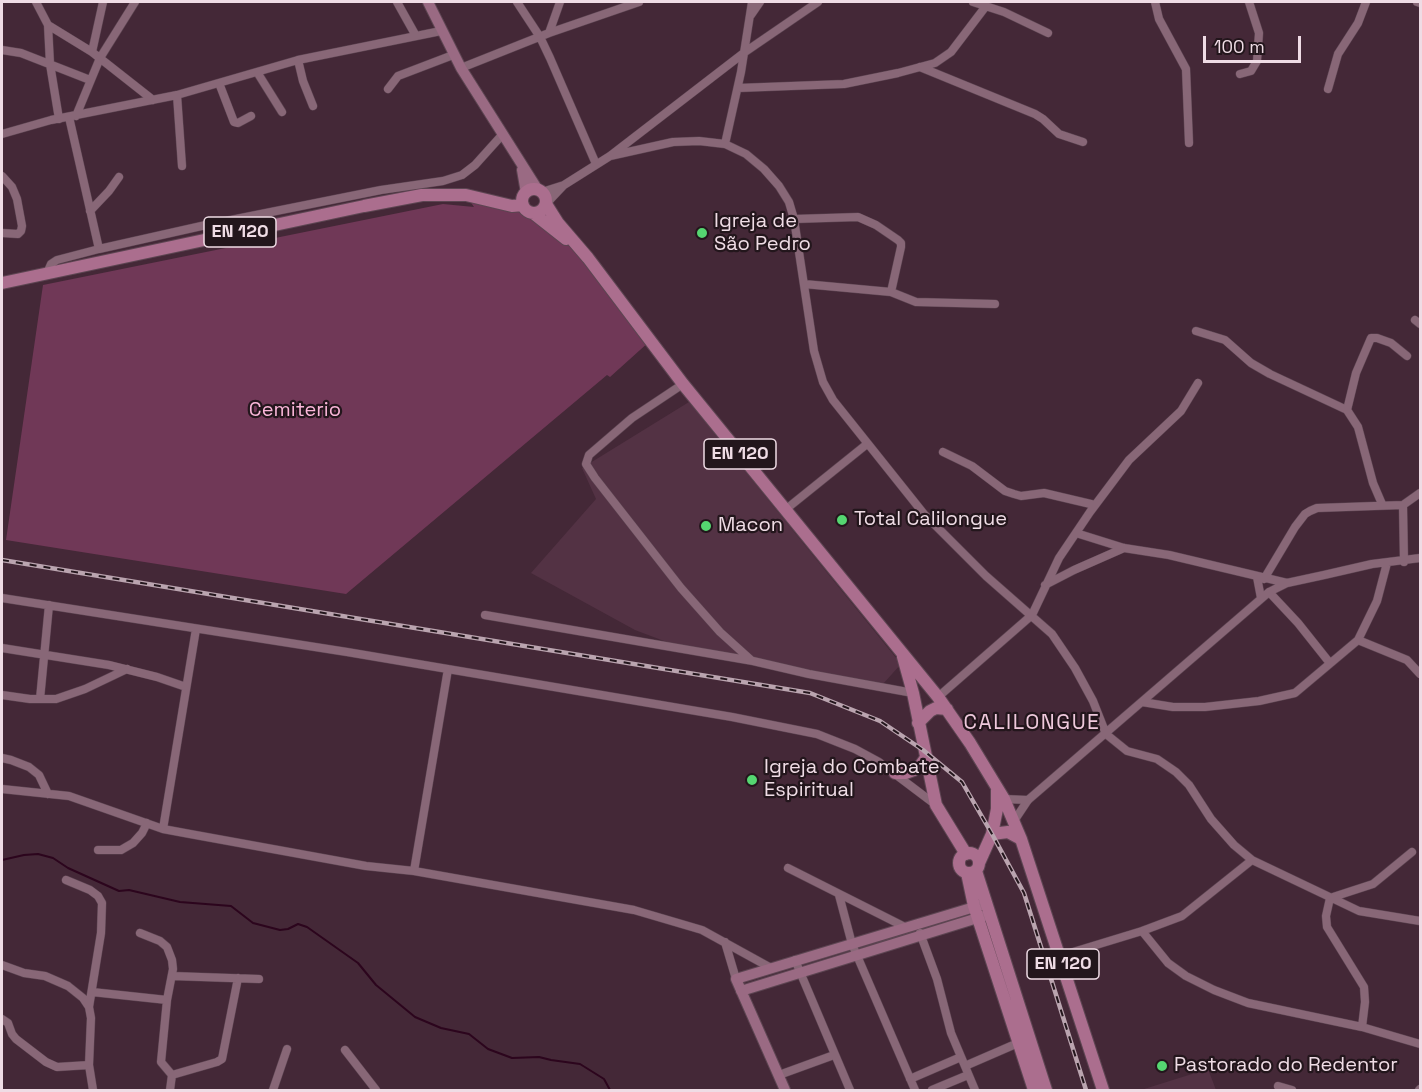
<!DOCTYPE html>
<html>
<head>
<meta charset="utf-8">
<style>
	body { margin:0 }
	#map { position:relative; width:1422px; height:1092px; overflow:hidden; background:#442837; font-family:"Space Grotesk",sans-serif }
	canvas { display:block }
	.frame { position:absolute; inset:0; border:3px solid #efdce5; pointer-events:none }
	.scale { position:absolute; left:1203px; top:36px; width:98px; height:27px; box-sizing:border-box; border:3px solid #efdce5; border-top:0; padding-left:8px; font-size:18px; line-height:21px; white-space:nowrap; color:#efdce5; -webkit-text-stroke:4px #23161c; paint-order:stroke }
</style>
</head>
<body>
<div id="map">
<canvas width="1422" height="1092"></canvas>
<div class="frame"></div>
<div class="scale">100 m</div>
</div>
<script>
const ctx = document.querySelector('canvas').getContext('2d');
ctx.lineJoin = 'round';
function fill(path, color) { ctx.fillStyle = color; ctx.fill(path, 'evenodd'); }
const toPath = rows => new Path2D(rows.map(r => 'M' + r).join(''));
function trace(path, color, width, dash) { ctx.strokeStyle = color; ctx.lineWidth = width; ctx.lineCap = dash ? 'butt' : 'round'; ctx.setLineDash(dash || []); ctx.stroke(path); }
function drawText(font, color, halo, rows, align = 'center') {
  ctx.font = font + ' "Space Grotesk",sans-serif'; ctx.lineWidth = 4.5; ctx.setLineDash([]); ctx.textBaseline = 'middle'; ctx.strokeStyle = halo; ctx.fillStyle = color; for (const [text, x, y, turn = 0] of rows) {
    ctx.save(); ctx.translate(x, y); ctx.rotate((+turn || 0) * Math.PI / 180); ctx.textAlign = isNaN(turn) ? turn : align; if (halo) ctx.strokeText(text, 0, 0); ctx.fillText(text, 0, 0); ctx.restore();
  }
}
const built = toPath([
	[689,402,901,664,883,684,672,644,635,630,531,573,596,499,582,468],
	[1208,1069,1216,1090,1141,1090]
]);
const green = toPath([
	[466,195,525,209,564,237,650,341,610,377,607,375,346,594,6,540,43,285,443,204,474,207]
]);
const stream = toPath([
	[2,860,24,855,38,854,53,858,68,868,119,891,129,890,180,902,231,906,253,923,280,930,288,929,298,924,307,927,358,963,376,985,415,1017,441,1028,469,1034,488,1049,512,1058,539,1057,551,1060,580,1064,604,1079,610,1090]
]);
const street = toPath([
	[36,2,48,25,92,52],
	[103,2,92,52,153,100],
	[397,2,416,36],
	[517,2,540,37,550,58,596,164],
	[973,2,1004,12,1048,33],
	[1155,2,1159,19,1186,69,1189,143],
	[1417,2,1420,3],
	[751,15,760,2],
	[48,25,50,64,59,119],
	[549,33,560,2],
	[2,50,21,53,90,80],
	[298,60,303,81,313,106],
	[920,67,1035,114,1043,119,1059,134,1083,142],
	[461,68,549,33,639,2],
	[257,72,282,112],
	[1240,74,1251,71,1257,61,1259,33,1249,2],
	[219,83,234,122,238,123,251,116],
	[738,88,844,84,898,73,935,63,951,52,986,6],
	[388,89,398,76,453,55],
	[1328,89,1338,54,1358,23,1366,2],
	[177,95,182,166],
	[76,116,100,58,135,2],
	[2,134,51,120,177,95,298,60,441,31],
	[725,144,741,72,752,2],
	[610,156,673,142,699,141,725,144,746,154,764,169,779,186,789,202,794,219,814,351,823,382,833,400,924,514,986,576,1052,634,1075,668,1093,701,1106,734,1127,751,1157,759,1176,772,1189,785,1211,819,1234,845,1252,860,1359,911,1420,921],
	[2,176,12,187,17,199,22,226,21,231,18,234,2,233],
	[542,192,564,185,610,156,745,52,818,2],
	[546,204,563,186],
	[90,211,109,191,119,177],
	[794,219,858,217,876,225,898,240,901,243,901,247,891,292],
	[99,249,206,225,381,190,443,181,462,175,475,165,502,135],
	[47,273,51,264,57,260,99,249,69,117],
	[804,284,891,292,916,302,995,304],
	[1415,320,1420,324],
	[1196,331,1225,340,1251,363,1270,374,1347,410,1358,427,1373,483,1382,504],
	[683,384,632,418,589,455,586,464,595,478,681,588,720,632,751,660],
	[1347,410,1356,373,1371,338,1377,338,1391,343,1407,356],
	[943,452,972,466,1005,491,1014,494,1021,496,1044,493,1095,505],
	[785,510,867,444],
	[1076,533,1124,548,1169,555,1287,583],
	[1404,562,1403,505,1420,493],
	[1257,577,1261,598],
	[1264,579,1295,527,1305,514,1310,511,1317,508,1403,505],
	[1045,585,1074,570,1124,548],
	[1269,592,1298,623,1329,662],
	[2,598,347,652,732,717,817,734,855,749,879,762,936,805],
	[485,615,753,661,809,674,913,693],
	[1358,640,1407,660,1420,674],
	[2,648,109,665,157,677,186,687],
	[2,695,30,699,56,699,85,689,127,669],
	[938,697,1032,615,1059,558,1090,512,1129,460,1181,411,1198,383],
	[40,699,49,605],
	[1142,702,1173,707,1205,707,1259,701,1295,693,1358,640,1377,601,1387,563],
	[2,758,11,760,29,767,39,775,48,794],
	[2,789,69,796,163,829,190,834,366,866,414,871,634,910,702,930,771,968],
	[1004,799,1028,800],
	[1014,821,1028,800,1269,592,1287,583,1324,575,1372,564,1420,558],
	[163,829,196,629],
	[98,850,121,850,133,843,142,833,147,823],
	[788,868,905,927],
	[414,871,448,669],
	[66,880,90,890,98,896,102,903,101,933,89,1007],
	[839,895,852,944,915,1090],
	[1142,931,1182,916,1252,860],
	[140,933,160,941,167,947,172,960,173,969,167,1000,161,1062,172,1075,170,1090],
	[920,933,937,979,951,1033,975,1090],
	[725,942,736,979],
	[1060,956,1142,931,1168,963,1186,976,1214,990,1248,1003,1362,1027,1420,1044],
	[795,960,850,1090],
	[2,965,24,973,45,976,68,986,83,998,89,1007,91,1018,89,1065,93,1090],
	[172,976,259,979],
	[92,992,167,1000],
	[2,1019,8,1023,12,1034,16,1039,46,1062,57,1067,89,1065],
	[1362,1027,1365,1002,1364,987,1327,927,1326,916,1330,898,1373,884,1412,852],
	[345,1050,376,1090],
	[965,1066,1018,1043],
	[172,1075,217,1062,222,1059,238,978],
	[779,1075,834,1055],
	[910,1079,961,1057],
	[1278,1086,1292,1090],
	[273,1090,287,1049],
	[932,1090,968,1075],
	[1419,1090,1420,1089]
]);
const secondary = toPath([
	[428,2,461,68,538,190],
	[522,170,526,193],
	[741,991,984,916],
	[785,1090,736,979,981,905]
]);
const primary = toPath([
	'522 201a12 12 0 1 1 24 0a12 12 0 1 1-24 0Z',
	[546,204,558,223,588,258,683,384,938,697,970,743,1004,799,1021,839,1103,1090],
	[533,213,566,239],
	[2,283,364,206,422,195,466,195,512,206,523,205],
	[903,657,913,693,936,805,966,854],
	[918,723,930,711,936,708,947,709],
	[895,773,906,773,914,770,920,766,925,759],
	[992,834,1008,832,1021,839],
	'959 863a10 10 0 1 1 20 0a10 10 0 1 1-20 0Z',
	[979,863,992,834,997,809,997,790],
	[976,871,1046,1090],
	[967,873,974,906,1034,1090]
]);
const rail = toPath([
	[2,560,810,693,880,721,923,750,962,782,992,834,1024,893,1086,1090]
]);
const markers = [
	[702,233,6,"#55d671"],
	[842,520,6,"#55d671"],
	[706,526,6,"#55d671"],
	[752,780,6,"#55d671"],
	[1162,1066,6,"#55d671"]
];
const shields = [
	[240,232,72],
	[740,454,72],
	[1063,964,72]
];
const shieldNames = [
	["EN 120",240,232],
	["EN 120",740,454],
	["EN 120",1063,964]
];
const poiNames = [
	["Igreja de",714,222],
	["São Pedro",714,245],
	["Total Calilongue",854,520],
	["Macon",718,526],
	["Igreja do Combate",764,768],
	["Espiritual",764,791],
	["Pastorado do Redentor",1174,1066]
];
const parkNames = [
	["Cemiterio",295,411]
];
const neighbourhoodNames = [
	["CALILONGUE",1032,723]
];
fill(built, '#533244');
fill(green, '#703857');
trace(stream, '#2c051d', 2);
trace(street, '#5d4552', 9);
trace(secondary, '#5d4552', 12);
trace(primary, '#5d4552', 14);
trace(street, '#886777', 8);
trace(secondary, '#9a6a83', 10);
trace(primary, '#ab6e8e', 12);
trace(rail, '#baa4af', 4.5);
trace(rail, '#23161c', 2, [7]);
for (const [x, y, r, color] of markers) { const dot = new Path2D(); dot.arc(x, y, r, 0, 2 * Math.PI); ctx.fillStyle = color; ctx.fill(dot); trace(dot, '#23161c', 2); }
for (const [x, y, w] of shields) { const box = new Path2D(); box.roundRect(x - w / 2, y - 15, w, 30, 4.5); ctx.fillStyle = '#23161c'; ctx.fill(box); trace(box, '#efdce5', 1.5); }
drawText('bold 18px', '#efdce5', null, shieldNames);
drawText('20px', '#efdce5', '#23161c', poiNames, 'left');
drawText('20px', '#fab6d9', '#23161c', parkNames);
ctx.letterSpacing = '1.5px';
drawText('21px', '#efc9dc', '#23161c', neighbourhoodNames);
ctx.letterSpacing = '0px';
</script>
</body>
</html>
